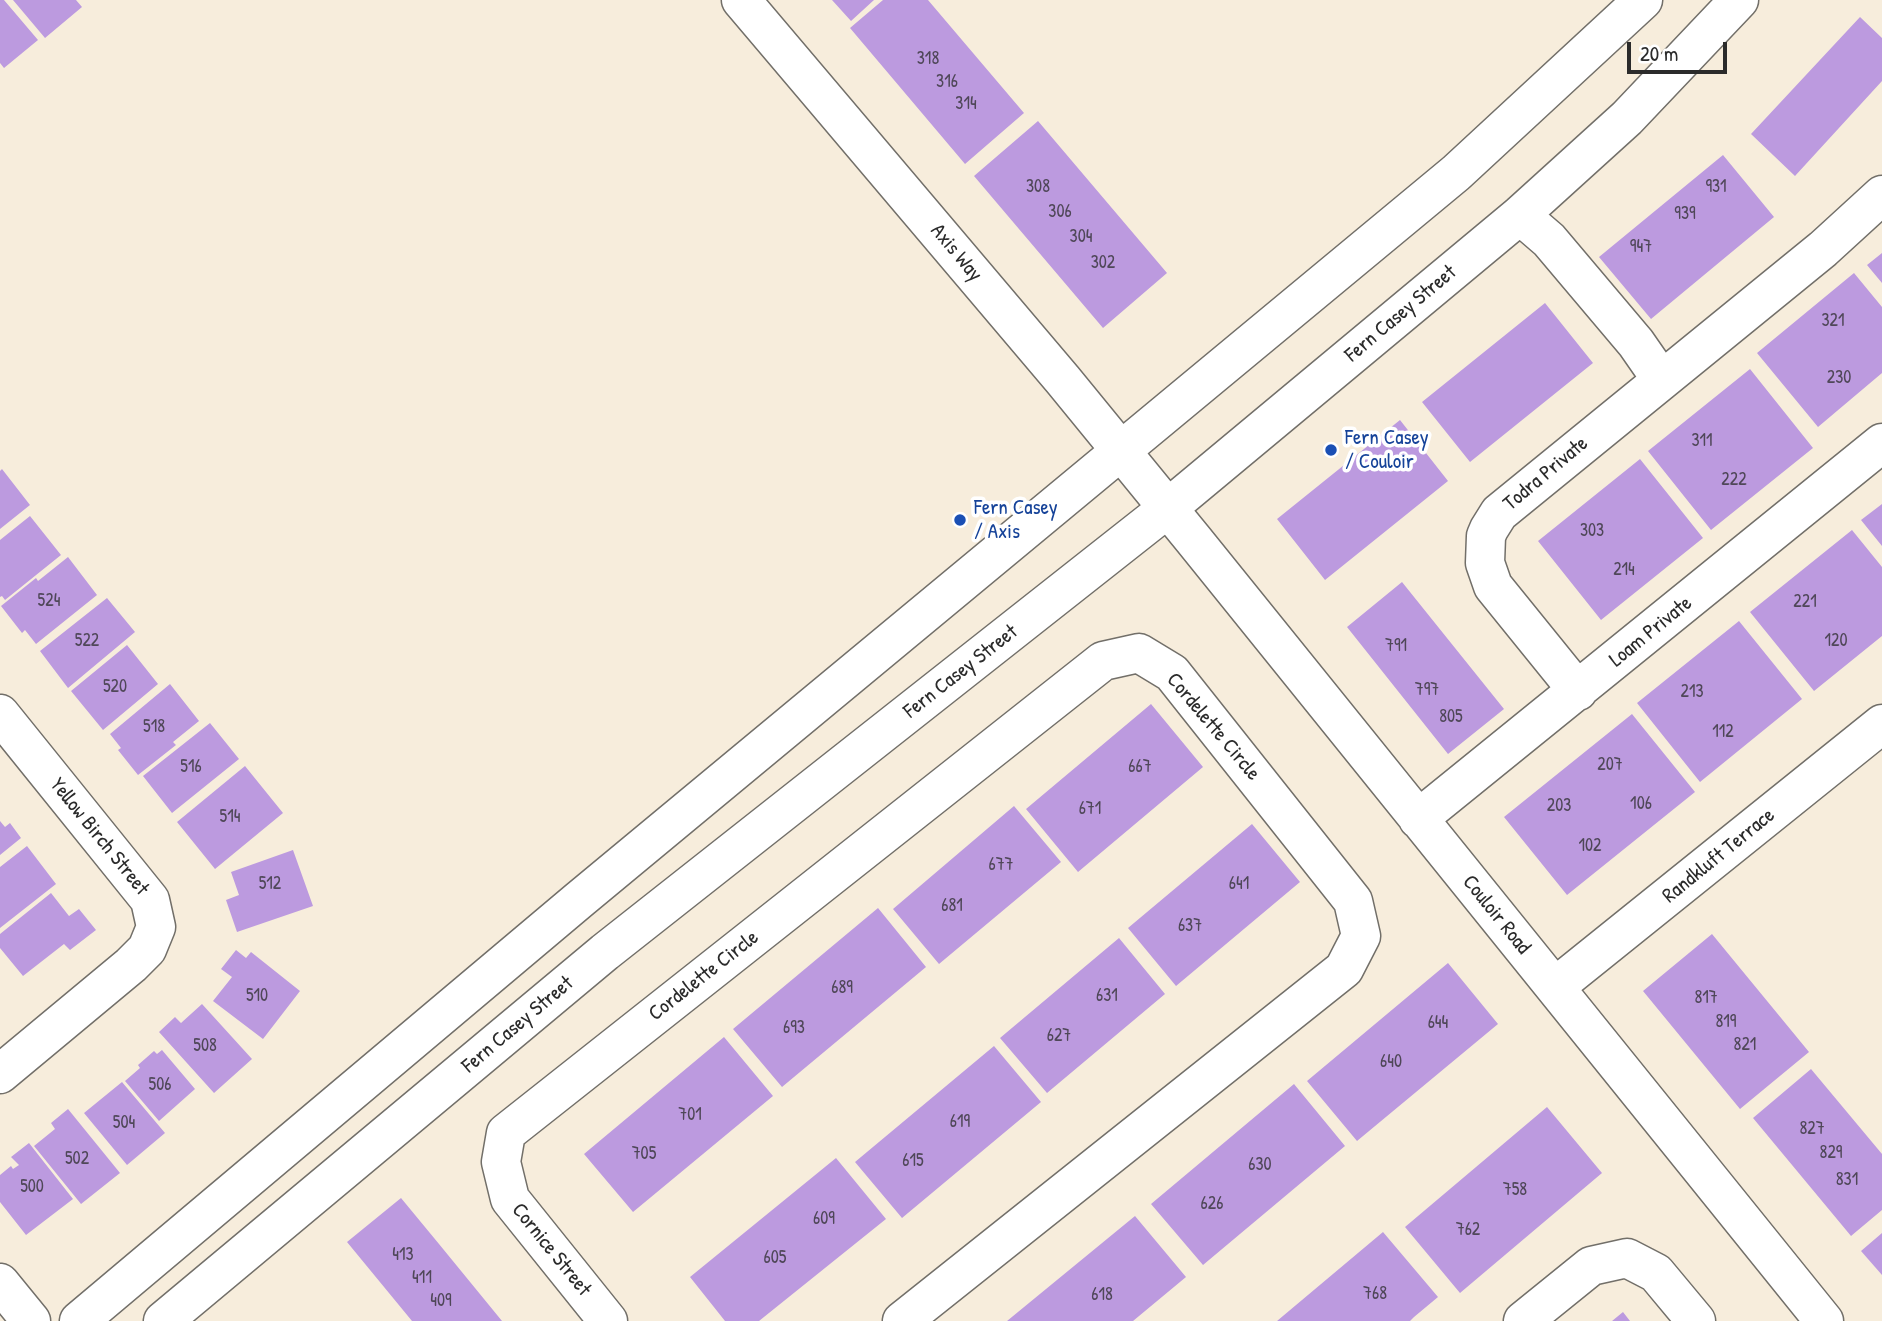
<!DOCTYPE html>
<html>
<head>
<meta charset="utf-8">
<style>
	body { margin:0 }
	#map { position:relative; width:1882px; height:1321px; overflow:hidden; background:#f7eddc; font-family:"Patrick Hand",sans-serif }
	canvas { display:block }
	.scale { position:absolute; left:1627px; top:42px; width:100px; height:32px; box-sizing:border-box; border:4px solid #2b2b2b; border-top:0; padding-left:9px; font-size:21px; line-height:24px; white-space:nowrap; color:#2b2b2b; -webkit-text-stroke:5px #fff; paint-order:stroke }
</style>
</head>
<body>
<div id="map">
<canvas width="1882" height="1321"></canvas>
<div class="scale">20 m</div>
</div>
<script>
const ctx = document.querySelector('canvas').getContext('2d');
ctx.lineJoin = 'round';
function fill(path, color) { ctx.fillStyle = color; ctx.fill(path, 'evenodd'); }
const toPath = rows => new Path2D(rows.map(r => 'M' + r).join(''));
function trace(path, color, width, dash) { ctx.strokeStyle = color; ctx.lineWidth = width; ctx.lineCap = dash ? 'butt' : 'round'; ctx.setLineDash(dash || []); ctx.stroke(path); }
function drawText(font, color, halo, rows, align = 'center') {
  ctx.font = font + ' "Patrick Hand",sans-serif'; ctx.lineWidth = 7; ctx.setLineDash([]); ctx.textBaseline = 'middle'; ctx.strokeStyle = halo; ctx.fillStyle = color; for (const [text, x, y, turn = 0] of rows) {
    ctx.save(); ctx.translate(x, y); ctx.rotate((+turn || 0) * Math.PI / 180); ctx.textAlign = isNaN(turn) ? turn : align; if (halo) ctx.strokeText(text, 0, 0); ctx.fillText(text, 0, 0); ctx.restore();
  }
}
const building = toPath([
	[0,0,4,0,38,40,4,68,0,63],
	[13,0,76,0,82,7,45,38],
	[832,0,874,0,851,21],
	[883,0,928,0,1024,113,965,164,850,28],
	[1860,17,1882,38,1882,81,1795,176,1751,134],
	[1038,121,1167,273,1103,328,974,176],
	[1723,155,1774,217,1651,319,1599,257],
	[1882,253,1882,283,1867,265],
	[1854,273,1882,307,1882,373,1818,427,1757,353],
	[1545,303,1593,363,1470,462,1422,402],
	[1750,369,1813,448,1711,530,1648,451],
	[1400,420,1448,481,1325,580,1277,519],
	[1640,459,1703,538,1601,620,1538,541],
	[2,469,30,505,0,529,0,471],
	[1882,504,1882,546,1861,520],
	[30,516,61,555,5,600,2,596,0,597,0,540],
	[1852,530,1882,567,1882,636,1814,691,1750,612],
	[68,557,97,595,36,644,25,630,22,633,1,606,36,578,38,581],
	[1402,582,1504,709,1448,754,1347,627],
	[107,598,135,632,68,688,40,651],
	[1739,621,1802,699,1700,782,1637,703],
	[127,645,158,684,103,730,71,691],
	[170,684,199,721,173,742,176,745,138,775,118,750,121,748,110,734],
	[1151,704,1203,767,1078,872,1026,809],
	[1632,714,1695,792,1567,895,1504,817],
	[210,723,239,759,172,813,143,776],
	[245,766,283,813,215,869,177,822],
	[1014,806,1061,862,939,964,893,909],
	[0,821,5,827,10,823,21,838,0,855],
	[1252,824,1300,882,1176,986,1128,928],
	[27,846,56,884,0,928,0,867],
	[293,850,313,906,237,932,226,900,239,895,231,872],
	[51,893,69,916,79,909,96,930,70,950,64,944,23,976,0,948,0,934],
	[878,908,926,967,782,1087,733,1029],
	[1712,934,1809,1052,1740,1109,1643,991],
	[1119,938,1165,994,1047,1093,1000,1038],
	[236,950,246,958,251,952,300,991,263,1039,213,1001,232,977,221,969],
	[1448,963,1498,1024,1357,1141,1307,1081],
	[202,1004,252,1059,214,1093,159,1032,175,1017,181,1023],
	[724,1037,773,1096,633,1212,584,1154],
	[994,1046,1041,1102,902,1218,855,1162],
	[162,1050,195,1089,159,1121,125,1081,140,1068,138,1065,154,1051,157,1054],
	[1811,1069,1882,1154,1882,1210,1851,1236,1753,1118],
	[122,1082,165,1133,127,1165,84,1113],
	[1294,1084,1345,1146,1203,1265,1151,1204],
	[1547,1107,1602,1173,1460,1293,1405,1227],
	[68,1109,120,1173,81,1204,34,1146,55,1129,51,1123],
	[29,1143,73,1199,26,1235,0,1202,0,1175,11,1166,13,1169,19,1165,11,1157],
	[836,1158,886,1219,759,1321,725,1321,690,1277],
	[401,1198,439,1244,502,1321,412,1321,347,1242],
	[1135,1216,1186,1277,1133,1321,1007,1321],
	[1383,1232,1438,1297,1414,1317,1410,1321,1277,1321],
	[1882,1233,1882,1275,1861,1251],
	[1623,1312,1630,1321,1612,1321]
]);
const minor = toPath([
	[741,0,1063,380,1193,539,1824,1321],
	[1520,215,1549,240,1636,343,1661,379],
	[1578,691,1493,586,1485,563,1486,536,1489,529,1499,513,1823,249,1882,195],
	[0,714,150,900,156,927,147,949,131,965,0,1074],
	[1418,819,1882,443],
	[1555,987,1882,724],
	[0,1283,31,1321],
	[79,1321,579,900,1456,173,1643,0],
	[163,1321,605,952,1168,508,1520,215,1627,118,1739,0],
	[608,1321,510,1199,501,1162,506,1133,1103,661,1139,653,1172,673,1353,901,1361,936,1344,969,902,1321],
	[1523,1321,1591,1266,1627,1258,1656,1273,1696,1321]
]);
const markers = [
	[1331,450,7,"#1a4fb4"],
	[960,520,7,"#1a4fb4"]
];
const numberNames = [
	["318",928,59],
	["316",947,82],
	["314",966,104],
	["308",1038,187],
	["931",1716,187],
	["306",1060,212],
	["939",1685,214],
	["304",1081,237],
	["947",1641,247],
	["302",1103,263],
	["321",1833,321],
	["230",1839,378],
	["311",1702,441],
	["222",1734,480],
	["303",1592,531],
	["214",1624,570],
	["524",49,601],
	["221",1805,602],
	["522",87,641],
	["120",1836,641],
	["791",1396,646],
	["520",115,687],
	["797",1427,690],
	["213",1692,692],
	["805",1451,717],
	["518",154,727],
	["112",1723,732],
	["207",1610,765],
	["516",191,767],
	["667",1140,767],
	["106",1641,804],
	["203",1559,806],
	["671",1090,809],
	["514",230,817],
	["102",1590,846],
	["677",1001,865],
	["512",270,884],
	["641",1239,884],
	["681",952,906],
	["637",1190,926],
	["689",842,988],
	["510",257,996],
	["631",1107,996],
	["817",1706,998],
	["819",1726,1022],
	["644",1438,1023],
	["693",794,1028],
	["627",1059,1036],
	["821",1745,1045],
	["508",205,1046],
	["640",1391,1062],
	["506",160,1085],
	["701",690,1115],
	["619",960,1122],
	["504",124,1123],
	["827",1812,1129],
	["829",1831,1153],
	["705",644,1154],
	["502",77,1159],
	["615",913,1161],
	["630",1260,1165],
	["831",1847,1180],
	["500",32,1187],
	["758",1515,1190],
	["626",1212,1204],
	["609",824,1219],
	["762",1468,1230],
	["413",403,1255],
	["605",775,1258],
	["411",422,1278],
	["768",1375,1294],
	["618",1102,1295],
	["409",441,1301]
];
const streetNames = [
	["Axis Way",956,253,50],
	["Fern Casey Street",1401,314,-40],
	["Todra Private",1546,474,-40],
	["Loam Private",1651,632,-39],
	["Fern Casey Street",961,672,-38],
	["Cordelette Circle",1213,727,50],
	["Yellow Birch Street",99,837,51],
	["Randkluft Terrace",1719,856,-39],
	["Couloir Road",1496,915,51],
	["Cordelette Circle",704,976,-38],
	["Fern Casey Street",518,1025,-40],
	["Cornice Street",551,1250,51]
];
const transitNames = [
	["Fern Casey",1345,438],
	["/ Couloir",1345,462],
	["Fern Casey",974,508],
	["/ Axis",974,532]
];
fill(building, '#bc9adf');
trace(minor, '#726f69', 41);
trace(minor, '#fff', 38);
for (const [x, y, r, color] of markers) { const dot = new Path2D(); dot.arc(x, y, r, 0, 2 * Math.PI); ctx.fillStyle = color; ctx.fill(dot); trace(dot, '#fff', 2.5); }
drawText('18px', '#4f4758', null, numberNames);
drawText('21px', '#2b2b2b', '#fff', streetNames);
drawText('21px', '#164399', '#fff', transitNames, 'left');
</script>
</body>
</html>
